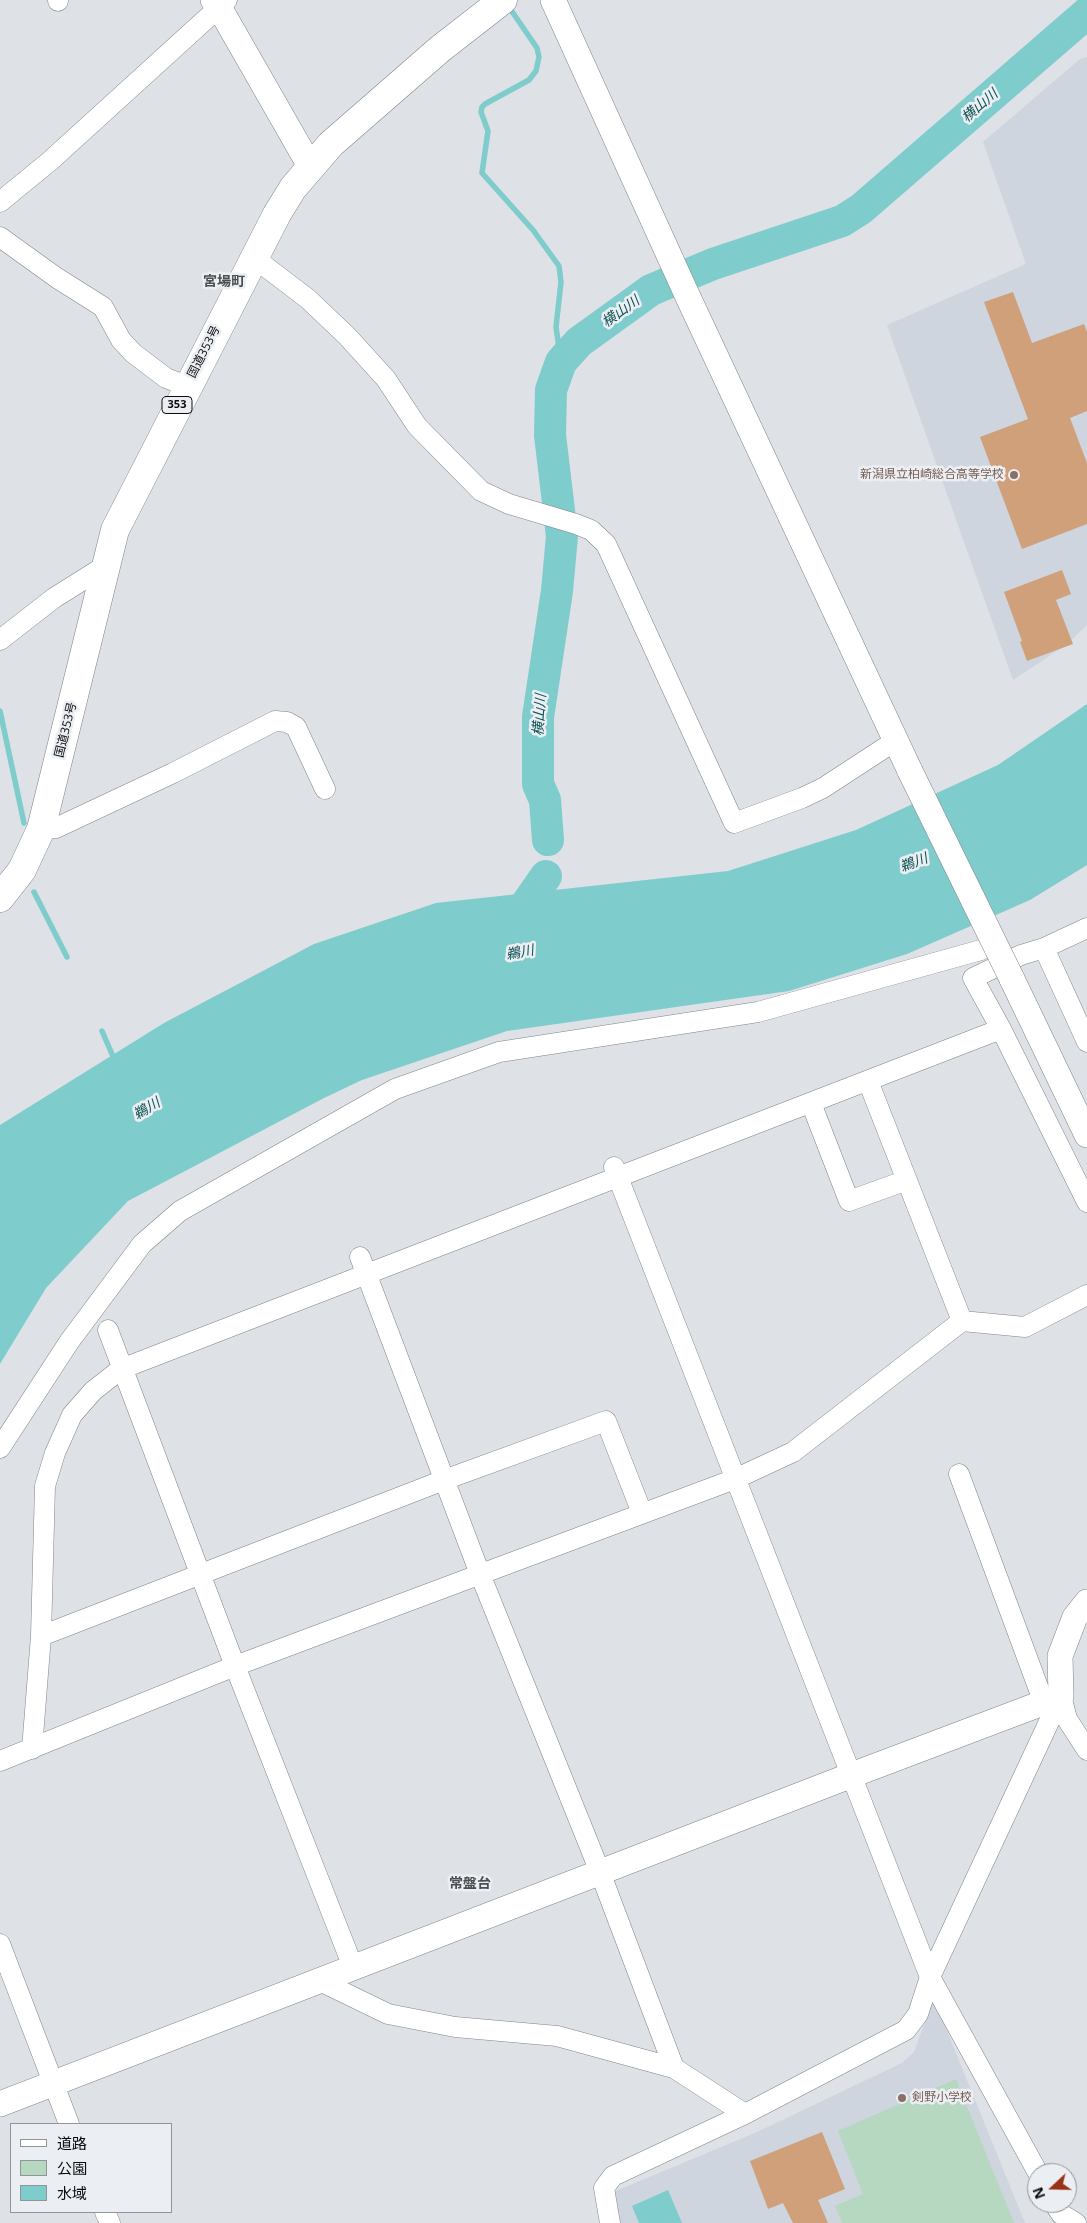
<!DOCTYPE html>
<html>
<head>
<meta charset="utf-8">
<style>
	body { margin:0 }
	#map { position:relative; width:1087px; height:2223px; overflow:hidden; background:#dee1e5; font-family:"Open Sans","Noto Sans JP",sans-serif }
	canvas { display:block }
	.legend { position:absolute; left:10px; top:2123px; width:162px; height:90px; box-sizing:border-box; background:#ebeef2; border:1px solid #929497; margin:0; padding:6px 9px; list-style:none; font-size:15px; color:#0c0c0e }
	.legend li { display:flex; align-items:center; gap:10px; height:25px }
	.legend b { width:25px; border:1px solid #929497 }
	.north { position:absolute; left:1027px; top:2163px; width:50px; height:50px; box-sizing:border-box; background:#ebeef2; border:1px solid #929497; border-radius:50%; rotate:249deg; font-size:14px; font-weight:700; line-height:20px; text-align:center; color:#0c0c0e }
	.north::after { content:''; display:block; margin:auto; width:18px; height:22px; background:#9a3119; clip-path:polygon(50% 0,100% 100%,50% 72%,0 100%) }
</style>
</head>
<body>
<div id="map">
<canvas width="1087" height="2223"></canvas>
<ul class="legend">
<li><b style="height:6px;background:#fff"></b>道路</li>
<li><b style="height:14px;background:#b6d7c0"></b>公園</li>
<li><b style="height:14px;background:#7fcccd"></b>水域</li>
</ul>
<div class="north">N</div>
</div>
<script>
const ctx = document.querySelector('canvas').getContext('2d');
ctx.lineJoin = 'round';
function fill(path, color) { ctx.fillStyle = color; ctx.fill(path, 'evenodd'); }
const toPath = rows => new Path2D(rows.map(r => 'M' + r).join(''));
function trace(path, color, width, dash) { ctx.strokeStyle = color; ctx.lineWidth = width; ctx.lineCap = dash ? 'butt' : 'round'; ctx.setLineDash(dash || []); ctx.stroke(path); }
function drawText(font, color, halo, rows, align = 'center') {
  ctx.font = font + ' "Open Sans","Noto Sans JP",sans-serif'; ctx.lineWidth = 5; ctx.setLineDash([]); ctx.textBaseline = 'middle'; ctx.strokeStyle = halo; ctx.fillStyle = color; for (const [text, x, y, turn = 0] of rows) {
    ctx.save(); ctx.translate(x, y); ctx.rotate((+turn || 0) * Math.PI / 180); ctx.textAlign = isNaN(turn) ? turn : align; if (halo) ctx.strokeText(text, 0, 0); ctx.fillText(text, 0, 0); ctx.restore();
  }
}
const built = toPath([
	[1087,57,1087,625,1066,645,1013,680,887,325,1026,264,983,142,1080,59],
	[934,1999,1025,2223,617,2223,611,2193,757,2132,902,2063,914,2052]
]);
const green = toPath([
	[956,2079,1014,2223,842,2223,835,2206,863,2194,838,2131]
]);
const water = toPath([
	[1087,704,1087,865,1030,900,907,954,789,991,507,1031,362,1080,324,1098,128,1201,46,1288,0,1364,0,1125,164,1023,314,944,436,903,728,871,856,830,998,765],
	[668,2190,682,2223,639,2223,632,2206]
]);
const stream = toPath([
	[511,10,537,48,539,57,536,71,529,80,485,104,482,107,481,112,488,131,482,173,533,230,559,266,561,282,556,327,561,362],
	[0,711,24,823],
	[34,892,67,957],
	[102,1031,115,1061]
]);
const river = toPath([
	[548,840,545,800,538,784,538,717,557,591,562,536,550,435,551,390,561,362,579,342,651,290,713,264,842,221,861,209,1087,13],
	[509,929,546,876]
]);
const building = toPath([
	[1013,292,1032,343,1084,324,1087,332,1087,411,1070,418,1087,463,1087,524,1022,549,980,437,1028,419,984,302],
	[1062,570,1071,594,1056,600,1073,644,1027,661,1020,642,1022,641,1004,592],
	[822,2132,845,2189,818,2200,828,2223,793,2223,783,2203,768,2209,750,2161]
]);
const minor = toPath([
	[58,1,58,0],
	[0,202,50,161,227,0],
	[0,237,57,278,103,307,121,340,133,353,166,378,187,386],
	[253,257,308,299,347,336,386,379,417,426,481,491,509,504,576,524,591,530,606,544,734,823,802,798,823,788,895,741],
	[0,640,54,598,105,566],
	[41,829,56,828,173,773,275,721,287,722,296,727,325,789],
	[1087,928,1044,948,1021,955,973,978,1001,1029,1087,1202],
	[1044,948,1087,1042],
	[868,1081,962,1321],
	[811,1103,849,1201,907,1180],
	[614,1167,930,1977,1038,2173],
	[360,1257,480,1574,600,1872,674,2068],
	[108,1330,235,1666,353,1967],
	[0,1448,69,1342,142,1244,180,1211,395,1089,499,1052,758,1012,981,950],
	[959,1474,1044,1703],
	[41,1636,444,1480,606,1421,642,1513],
	[1061,1696,1067,1719,1087,1750],
	[32,1749,41,1636,45,1486,55,1453,72,1415,93,1391,121,1369,1001,1029],
	[0,1761,235,1666,735,1479,793,1452,962,1321,1025,1327,1087,1295],
	[0,1944,69,2124],
	[318,1980,388,2014,455,2027,557,2036,674,2068,745,2114],
	[1054,2203,1061,2214,1076,2223],
	[105,2212,110,2223],
	[610,2223,604,2188,613,2176,745,2114,906,2030,918,2014,930,1977,1061,1696]
]);
const tertiary = toPath([
	[213,0,219,7,310,166],
	[553,0,688,297,910,771],
	[1011,977,1087,1135],
	[0,2104,852,1775,1061,1696,1060,1656,1075,1617,1087,1602]
]);
const trunk = toPath([
	[0,898,22,870,41,829,115,530,277,214,293,188,331,144,440,49,503,0]
]);
const tertiaryBridge = toPath([
	[910,771,1011,977]
]);
const markers = [
	[1014,475,5,"#8d6e63"],
	[902,2098,5,"#8d6e63"]
];
const shields = [
	[177,405,30]
];
const shieldNames = [
	["353",177,405]
];
const streetNames = [
	["国道353号",204,352,-63],
	["国道353号",66,730,-76]
];
const educationNames = [
	["新潟県立柏崎総合高等学校",1004,475],
	["剣野小学校",912,2098,"left"]
];
const waterNames = [
	["横山川",980,106,-41],
	["横山川",621,312,-36],
	["横山川",540,715,-86],
	["鵜川",914,863,-21],
	["鵜川",520,953,-11],
	["鵜川",147,1109,-31]
];
const neighbourhoodNames = [
	["宮場町",224,282],
	["常盤台",470,1884]
];
fill(built, '#ced5df');
fill(green, '#b6d7c0');
fill(water, '#7fcccd');
trace(stream, '#7fcccd', 5.5);
trace(river, '#7fcccd', 32);
fill(building, '#cfa07a');
trace(minor, '#828588', 21);
trace(tertiary, '#828588', 26);
trace(trunk, '#828588', 29);
trace(minor, '#fff', 20);
trace(tertiary, '#fff', 25);
trace(trunk, '#fff', 28);
trace(tertiaryBridge, '#828588', 26, []);
trace(tertiaryBridge, '#fff', 25);
for (const [x, y, r, color] of markers) { const dot = new Path2D(); dot.arc(x, y, r, 0, 2 * Math.PI); ctx.fillStyle = color; ctx.fill(dot); trace(dot, '#ebeef2', 2); }
for (const [x, y, w] of shields) { const box = new Path2D(); box.roundRect(x - w / 2, y - 8.5, w, 17, 4); ctx.fillStyle = '#ebeef2'; ctx.fill(box); trace(box, '#0c0c0e', 1); }
drawText('bold 11px', '#0c0c0e', null, shieldNames);
drawText('12px', '#0c0c0e', '#ebeef2', streetNames);
drawText('12px', '#785e54', '#ebeef2', educationNames, 'right');
drawText('italic 14px', '#0d5254', '#ebeef2', waterNames);
drawText('bold 14px', '#4c4e51', '#ebeef2', neighbourhoodNames);
</script>
</body>
</html>
